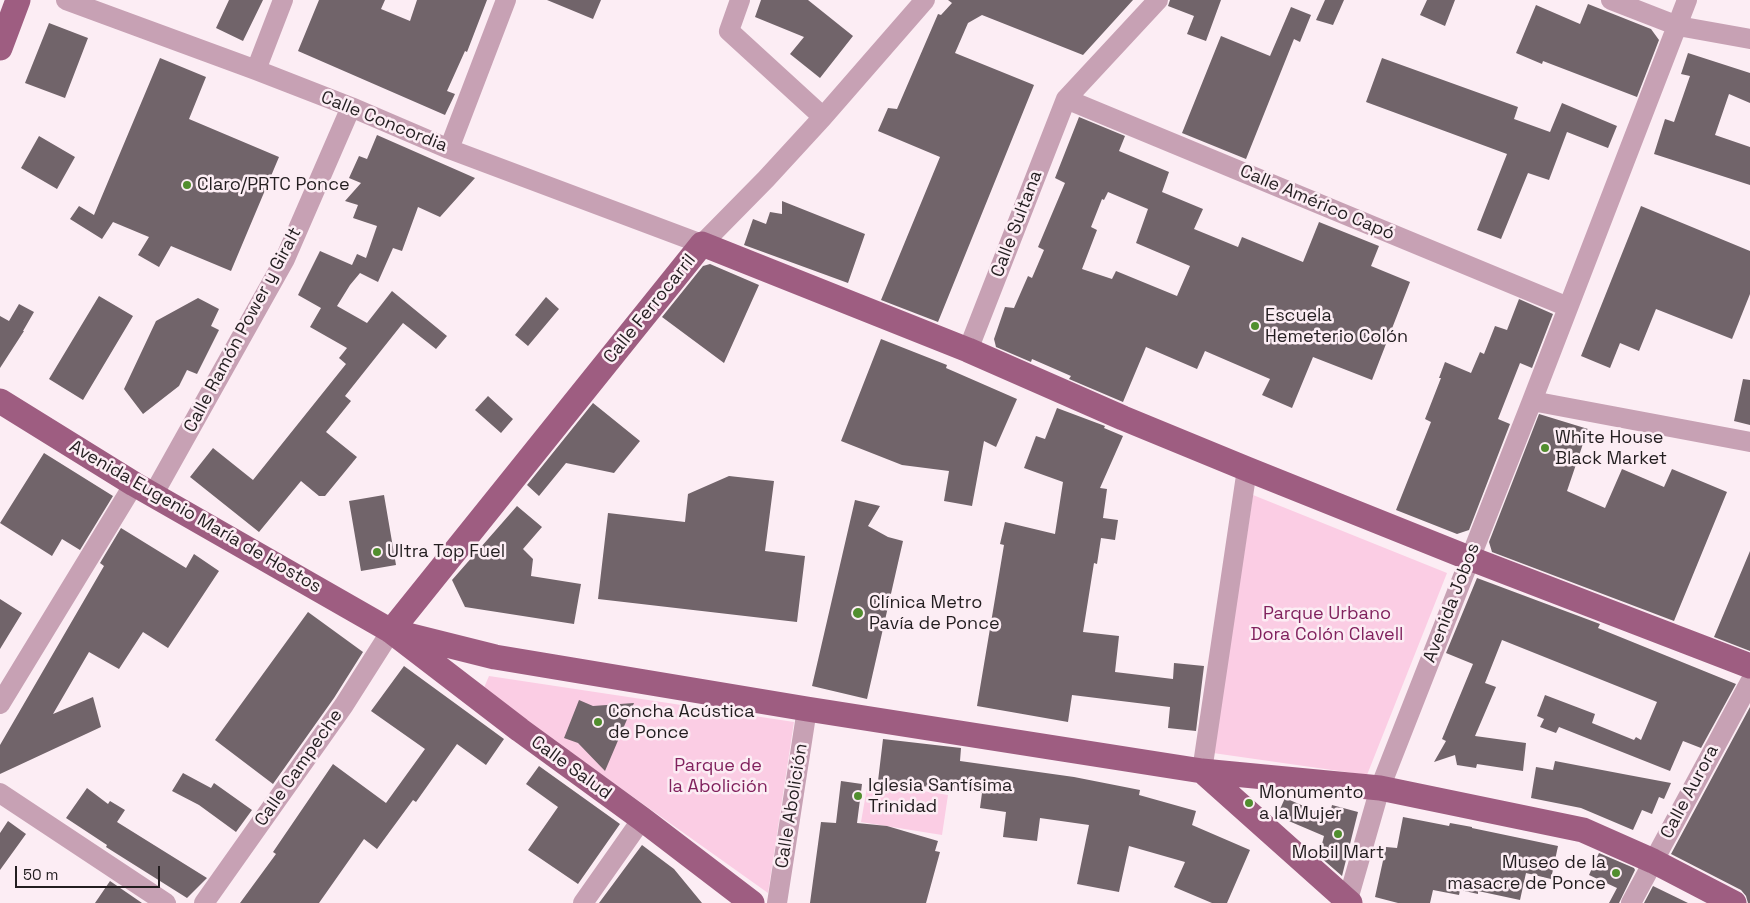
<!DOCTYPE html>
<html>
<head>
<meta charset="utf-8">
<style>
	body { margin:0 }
	#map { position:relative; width:1750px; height:903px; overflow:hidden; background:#fcedf4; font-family:"Space Grotesk",sans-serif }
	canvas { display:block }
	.scale { position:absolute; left:15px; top:866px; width:145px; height:22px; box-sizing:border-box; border:2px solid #231e20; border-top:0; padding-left:6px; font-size:15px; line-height:18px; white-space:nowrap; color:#231e20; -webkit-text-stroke:4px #fcedf4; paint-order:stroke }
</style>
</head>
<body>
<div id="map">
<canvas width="1750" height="903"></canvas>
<div class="scale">50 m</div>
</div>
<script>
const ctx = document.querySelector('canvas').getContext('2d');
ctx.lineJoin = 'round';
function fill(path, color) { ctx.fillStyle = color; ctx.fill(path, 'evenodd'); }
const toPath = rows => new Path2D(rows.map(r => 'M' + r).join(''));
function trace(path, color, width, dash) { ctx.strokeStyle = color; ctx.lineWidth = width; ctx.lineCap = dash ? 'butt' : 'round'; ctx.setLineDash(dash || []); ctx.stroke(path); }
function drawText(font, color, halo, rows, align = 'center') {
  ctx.font = font + ' "Space Grotesk",sans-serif'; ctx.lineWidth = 5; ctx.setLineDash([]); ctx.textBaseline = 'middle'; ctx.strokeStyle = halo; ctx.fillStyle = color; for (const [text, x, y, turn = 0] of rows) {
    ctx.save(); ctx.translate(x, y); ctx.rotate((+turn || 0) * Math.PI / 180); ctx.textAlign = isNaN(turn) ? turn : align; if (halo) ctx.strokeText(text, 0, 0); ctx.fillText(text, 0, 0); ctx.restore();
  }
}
const green = toPath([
	[1253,495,1447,573,1367,775,1213,753],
	[489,676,794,722,768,893,483,690],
	[868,782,948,795,942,835,861,822]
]);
const building = toPath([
	[229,0,263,0,243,41,216,28],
	[319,0,385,0,381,9,410,21,417,0,487,0,467,52,465,51,447,91,455,94,445,115,298,51],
	[547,0,601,0,593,19],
	[761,0,808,0,853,36,820,78,790,54,804,37,755,17],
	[948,0,1133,0,1083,55,982,15,968,23,955,53,1034,85,938,322,881,300,940,157,878,131,888,108,897,109,938,14,941,15,952,3],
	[1170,0,1221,0,1206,41,1187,34,1194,16,1168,6],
	[1325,0,1344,0,1333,25,1316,20],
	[1427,0,1455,0,1445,26,1420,15],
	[1588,4,1651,29,1659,40,1637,97,1543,61,1542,64,1516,53,1536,5,1580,24],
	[1291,7,1311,15,1300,42,1294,39,1246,159,1182,133,1221,36,1270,56],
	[49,23,88,38,65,98,25,83],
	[1688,53,1750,73,1750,103,1729,94,1715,135,1750,147,1750,185,1654,154,1665,119,1674,122,1690,76,1681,74],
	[160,58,206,77,189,119,279,157,231,271,171,246,159,267,138,255,149,237,113,222,102,239,70,219,79,206,94,215],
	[1382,58,1518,107,1514,119,1550,132,1562,103,1617,126,1608,148,1567,132,1549,180,1528,173,1501,239,1477,230,1507,154,1366,102],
	[1079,117,1125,136,1119,151,1169,172,1162,192,1203,209,1194,229,1238,247,1242,237,1303,262,1319,222,1379,246,1371,266,1410,282,1372,380,1313,357,1292,408,1262,395,1270,379,1205,351,1197,369,1146,347,1123,402,1069,379,1071,376,1032,359,1031,362,996,347,994,339,1005,307,1014,308,1028,276,1032,278,1044,250,1038,247,1065,183,1055,178],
	[1108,192,1148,209,1136,243,1190,266,1177,296,1116,271,1112,279,1082,269,1097,230,1091,227,1102,199,1104,200],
	[377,135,475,178,440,217,418,207,402,251,393,248,378,282,360,273,350,285,337,306,367,323,392,291,447,336,436,349,403,323,345,396,351,401,326,432,357,457,325,496,319,496,301,481,259,532,190,477,213,448,253,480,346,364,339,358,347,348,310,327,321,308,298,295,320,251,352,265,357,254,366,258,377,226,353,218,358,205,345,201,361,183,349,178,359,156,367,159],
	[39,136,75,157,57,189,21,168],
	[782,201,865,234,848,283,744,245,753,219,766,224,770,212,782,214],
	[1641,206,1750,251,1750,294,1732,339,1656,309,1639,351,1620,343,1610,368,1581,356],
	[710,264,759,285,724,363,662,317,703,266],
	[99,296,133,316,83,400,49,379],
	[546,297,559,309,528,346,515,335],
	[198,298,219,309,211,326,219,330,197,374,187,370,179,386,143,414,124,389,156,321],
	[1519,299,1553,314,1532,368,1520,363,1498,419,1510,424,1469,530,1457,534,1396,510,1431,422,1425,419,1441,378,1439,378,1445,362,1471,373,1480,352,1484,354,1495,326,1507,330],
	[19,304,34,312,23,331,24,331,0,368,0,316,9,321],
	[881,339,947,365,946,368,1017,399,996,447,984,441,972,506,944,501,949,471,902,465,841,441],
	[1743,379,1750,380,1750,425,1734,421],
	[488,396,513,419,501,433,475,410],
	[593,403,640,441,614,473,566,463,539,496,527,485],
	[1057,408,1105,426,1104,428,1123,436,1100,488,1107,489,1103,518,1118,520,1115,540,1101,538,1097,564,1094,563,1083,632,1119,636,1115,672,1173,679,1174,663,1204,666,1196,731,1168,728,1170,707,1072,695,1068,722,977,706,1004,545,1000,544,1005,522,1055,534,1063,482,1024,468,1036,436,1045,439],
	[1539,414,1588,429,1567,491,1605,508,1622,469,1664,487,1672,469,1727,492,1674,621,1492,552,1489,542],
	[44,453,113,496,80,550,62,539,52,556,0,523],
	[729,476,774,481,765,551,805,556,797,622,598,599,608,513,685,522,688,494],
	[384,495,396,565,361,571,349,501],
	[855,500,880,506,868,526,888,537,903,541,867,699,812,686],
	[517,506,542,527,523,549,533,559,531,576,581,584,574,624,465,607,452,580],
	[121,528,186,568,194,554,219,571,168,648,143,632,119,669,89,652,53,714,93,697,101,727,0,774,0,745,104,566,100,563],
	[1750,551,1750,651,1714,637],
	[1477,578,1600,624,1598,628,1736,684,1701,748,1683,741,1670,771,1559,727,1556,733,1540,727,1544,719,1537,716,1545,695,1595,714,1592,723,1634,740,1636,737,1641,740,1657,702,1502,640,1485,683,1496,687,1475,736,1526,743,1523,771,1477,764,1476,768,1457,765,1455,755,1434,762,1446,741,1442,739,1473,664,1446,653],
	[0,599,22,613,0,649],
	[308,612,363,652,334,698,273,784,215,740],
	[404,666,504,739,486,765,457,744,416,802,413,800,377,849,364,839,319,903,240,903,276,854,273,852,333,764,386,803,425,749,371,711],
	[579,700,593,706,634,703,605,771,578,743,564,738],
	[1750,707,1750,903,1748,903,1746,896,1741,890,1671,854],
	[883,739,961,748,960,761,1074,777,1140,790,1139,795,1196,811,1192,825,1250,850,1227,903,1212,903,1174,887,1185,862,1129,846,1119,892,1077,884,1089,825,1040,818,1037,841,1003,837,1006,812,980,808,982,793,878,781],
	[1555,761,1623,774,1671,783,1664,799,1659,797,1652,814,1642,810,1633,830,1581,808,1531,798,1536,767,1553,770],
	[539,766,620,824,578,884,528,850,558,807,526,784],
	[183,773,211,788,214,783,252,810,236,832,199,805,172,791],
	[841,781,862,784,857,823,887,826,938,841,935,851,940,852,926,903,810,903,821,822,836,823],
	[87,788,108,804,110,801,125,810,117,822,207,878,187,898,106,847,107,845,66,818],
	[1285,798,1329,817,1332,805,1358,812,1342,876,1319,856,1324,836,1277,816],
	[1403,817,1449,826,1450,823,1472,827,1472,828,1558,846,1551,879,1526,873,1520,900,1478,891,1478,894,1460,890,1459,895,1433,890,1430,903,1398,903,1375,897,1386,847,1397,848],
	[8,821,26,834,0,870,0,833],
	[642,845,674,869,702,903,599,903],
	[1599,853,1634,868,1635,870,1619,903,1609,903,1617,888,1589,875],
	[110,881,142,903,95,903],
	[1653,886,1688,903,1644,903]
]);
const minor = toPath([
	[66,0,256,70,351,107,449,149,702,244,766,179,823,117,925,0],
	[740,0,729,31,823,117],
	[1611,0,1678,26,1750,39],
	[256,70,283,0],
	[1066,99,1568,307],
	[449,149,506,0],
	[968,350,1066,99,1158,0],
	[1532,401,1750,442],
	[153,495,285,259,351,107],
	[0,704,134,484],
	[1202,771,1247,469],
	[0,793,166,903],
	[204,903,344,705,391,631],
	[583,903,642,819],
	[777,903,807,709],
	[1347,903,1380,788,1532,401,1687,0],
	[1631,903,1750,682]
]);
const major = toPath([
	[0,48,18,0],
	[0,401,134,484,391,631,520,730,642,819,752,903],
	[391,631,702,244,968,350,1123,418,1247,469,1469,558,1750,666],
	[391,631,495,657,807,709,1202,771,1380,788,1583,830,1653,861,1734,903],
	[1202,771,1350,903]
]);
const markers = [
	[187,185,5,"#518e2e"],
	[1255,326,5,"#518e2e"],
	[1545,448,5,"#518e2e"],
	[377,552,5,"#518e2e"],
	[858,613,6,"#518e2e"],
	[598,722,5,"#518e2e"],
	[858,796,5,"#518e2e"],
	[1249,803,5,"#518e2e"],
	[1338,834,5,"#518e2e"],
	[1616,873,5,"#518e2e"]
];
const streetNames = [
	["Calle Concordia",384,122,22],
	["Calle Américo Capó",1317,203,23],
	["Calle Sultana",1017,224,-69],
	["Calle Ferrocarril",650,309,-51],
	["Calle Ramón Power y Giralt",243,330,-62],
	["Avenida Eugenio María de Hostos",195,517,30],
	["Avenida Jobos",1452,603,-69],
	["Calle Campeche",299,768,-55],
	["Calle Salud",571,768,36],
	["Calle Aurora",1690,792,-62],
	["Calle Abolición",792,806,-81]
];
const poiNames = [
	["Claro/PRTC Ponce",197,185],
	["Escuela",1265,316],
	["Hemeterio Colón",1265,337],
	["White House",1555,438],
	["Black Market",1555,459],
	["Ultra Top Fuel",387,552],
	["Clínica Metro",869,603],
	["Pavía de Ponce",869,624],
	["Concha Acústica",608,712],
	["de Ponce",608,733],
	["Iglesia Santísima",868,786],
	["Trinidad",868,807],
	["Monumento",1259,793],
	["a la Mujer",1259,814],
	["Mobil Mart",1338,853,"center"],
	["Museo de la",1606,863,"right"],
	["masacre de Ponce",1606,884,"right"]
];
const parkNames = [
	["Parque Urbano",1327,614],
	["Dora Colón Clavell",1327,635],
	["Parque de",718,766],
	["la Abolición",718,787]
];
fill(green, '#fbcde4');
fill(building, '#71646a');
trace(minor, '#c7a1b4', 20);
trace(major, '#9e5d81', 25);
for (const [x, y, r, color] of markers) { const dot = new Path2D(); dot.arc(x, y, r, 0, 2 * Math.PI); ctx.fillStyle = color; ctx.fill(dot); trace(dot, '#fcedf4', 2); }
drawText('18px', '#231e20', '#fcedf4', streetNames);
drawText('18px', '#231e20', '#fcedf4', poiNames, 'left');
drawText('18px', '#81225e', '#fcedf4', parkNames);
</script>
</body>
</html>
